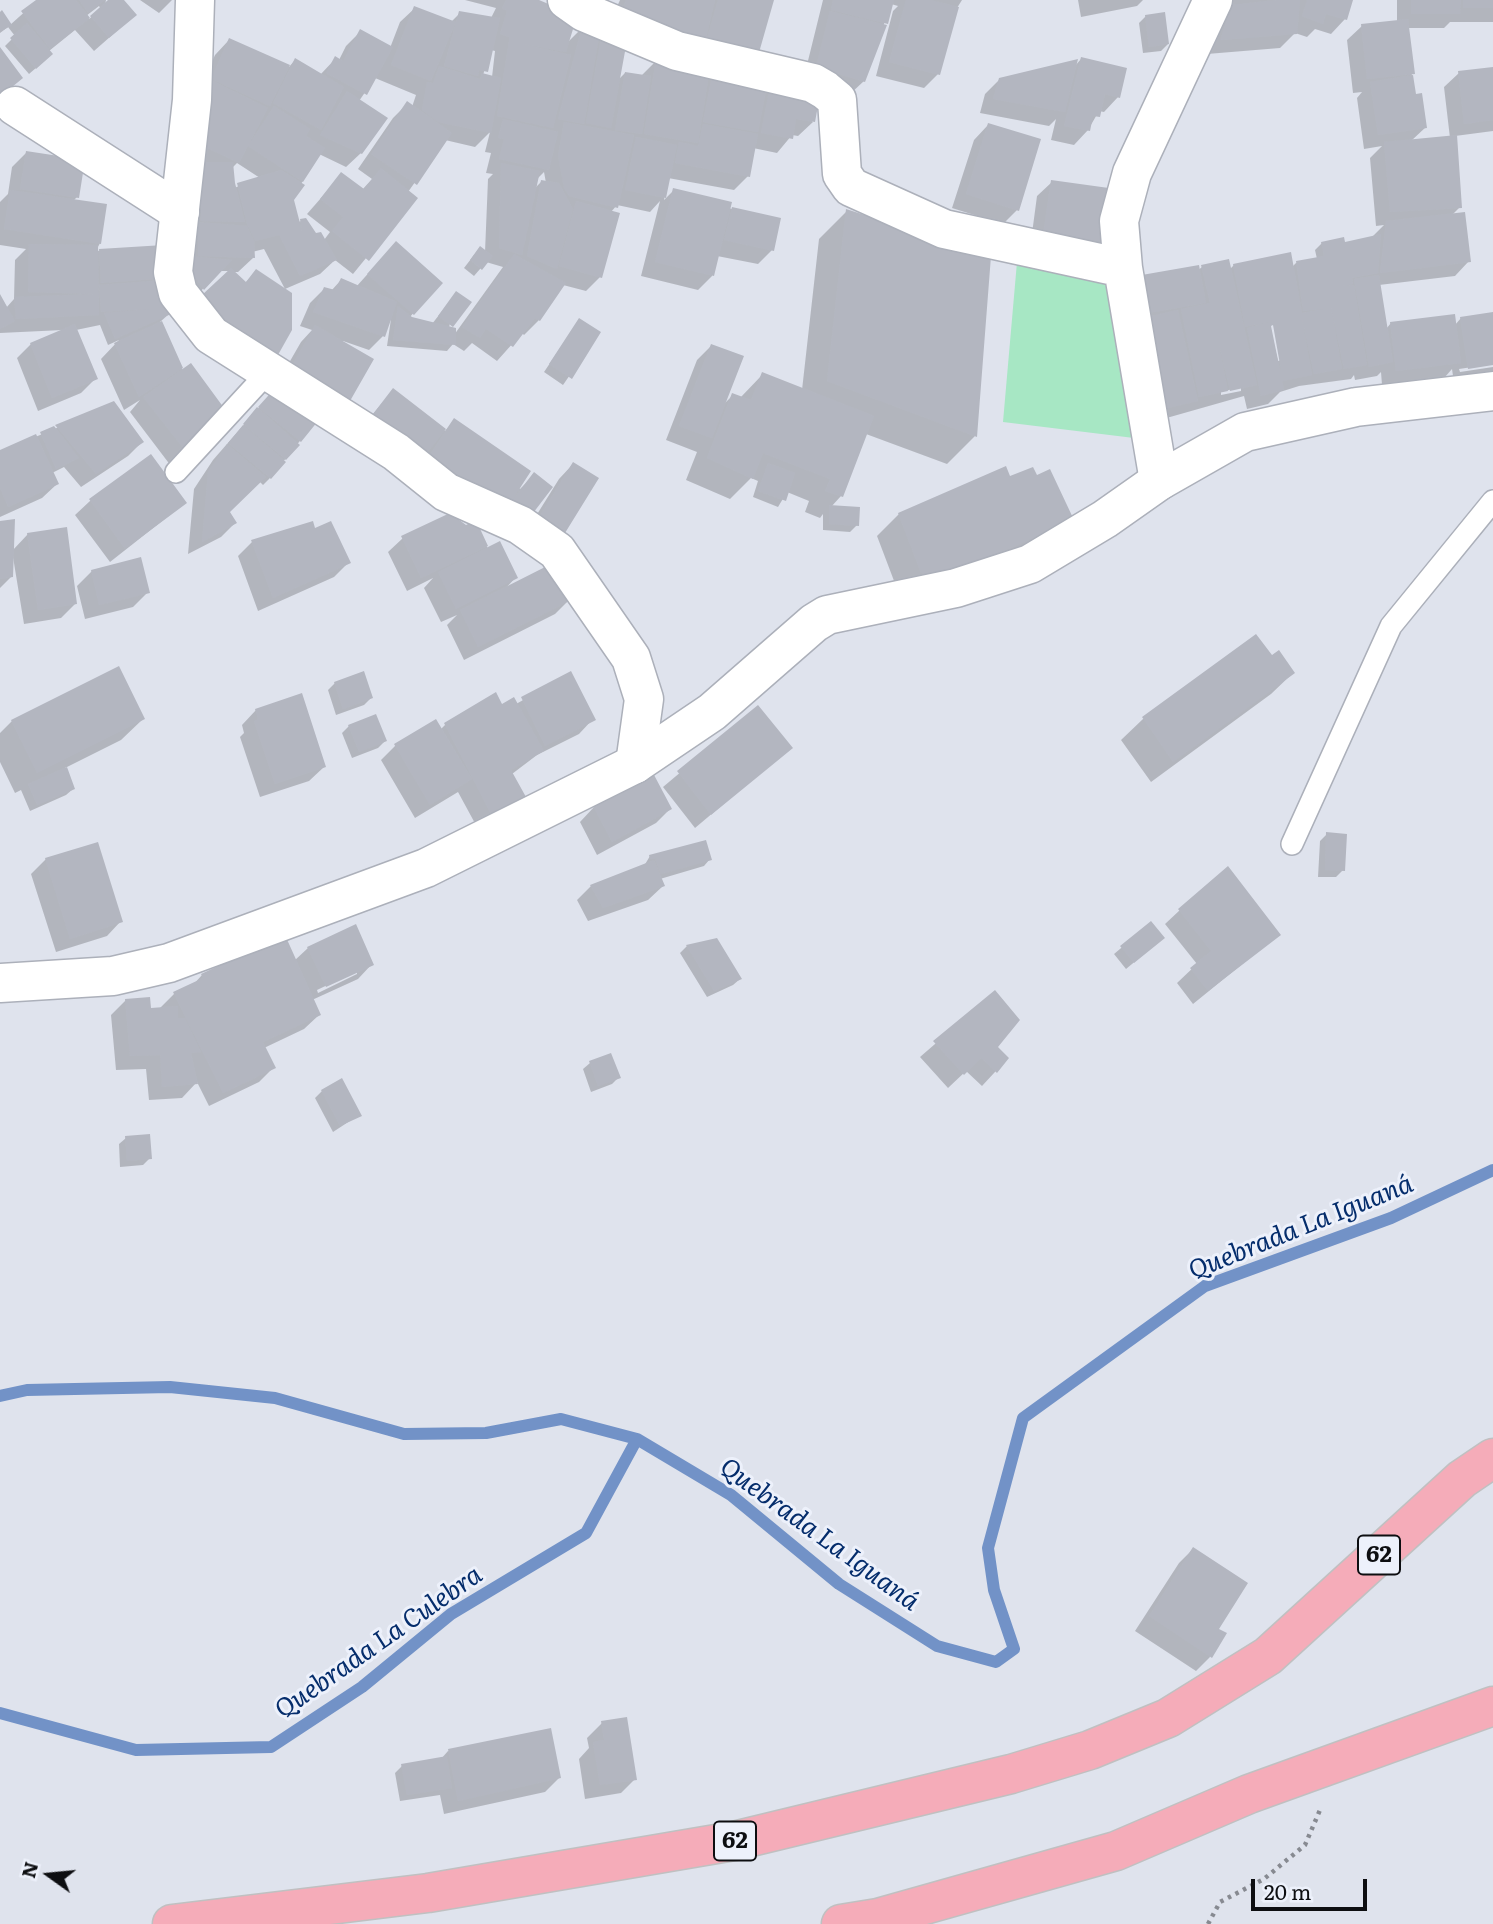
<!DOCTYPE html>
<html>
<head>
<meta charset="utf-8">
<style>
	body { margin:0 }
	#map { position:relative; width:1493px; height:1924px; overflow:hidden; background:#dfe3ed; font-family:Literata,serif }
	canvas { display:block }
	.north { position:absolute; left:14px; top:1840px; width:70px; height:70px; -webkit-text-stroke:5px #edf1fb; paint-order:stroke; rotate:285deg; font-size:19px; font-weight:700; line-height:28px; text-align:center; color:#0d0e11 }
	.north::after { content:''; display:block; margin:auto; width:24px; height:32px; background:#0d0e11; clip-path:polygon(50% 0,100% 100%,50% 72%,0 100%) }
	.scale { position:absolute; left:1251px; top:1879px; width:116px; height:32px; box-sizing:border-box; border:4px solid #0d0e11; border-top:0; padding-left:9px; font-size:21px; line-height:24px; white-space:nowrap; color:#0d0e11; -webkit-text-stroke:5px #edf1fb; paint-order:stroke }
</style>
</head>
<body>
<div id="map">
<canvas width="1493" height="1924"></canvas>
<div class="north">N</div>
<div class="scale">20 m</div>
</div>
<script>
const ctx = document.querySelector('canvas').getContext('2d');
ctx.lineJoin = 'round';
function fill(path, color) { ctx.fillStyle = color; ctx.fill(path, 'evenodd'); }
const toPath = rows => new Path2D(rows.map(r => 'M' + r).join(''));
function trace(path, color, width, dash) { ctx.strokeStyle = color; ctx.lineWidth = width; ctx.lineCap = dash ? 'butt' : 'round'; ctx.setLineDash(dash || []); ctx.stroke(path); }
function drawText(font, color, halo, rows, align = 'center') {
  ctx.font = font + ' Literata,serif'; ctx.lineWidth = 6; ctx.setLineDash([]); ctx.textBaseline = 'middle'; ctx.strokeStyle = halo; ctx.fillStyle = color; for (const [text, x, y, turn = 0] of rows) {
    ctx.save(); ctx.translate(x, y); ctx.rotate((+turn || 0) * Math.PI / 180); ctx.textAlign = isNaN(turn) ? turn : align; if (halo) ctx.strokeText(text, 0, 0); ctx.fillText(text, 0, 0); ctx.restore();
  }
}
const green = toPath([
	[1017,262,1109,274,1134,438,1003,422]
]);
const shadow = toPath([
	[38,0,106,0,105,5,111,0,122,0,135,15,94,51,75,30,49,51,44,61,29,74,5,46,15,36,8,27,0,33,0,14,10,25],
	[99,6,101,9,89,19,86,16],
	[140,0,172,0,159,13],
	[465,0,538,0,554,9,556,0,609,0,603,34,618,80,625,73,641,76,656,61,713,72,763,95,771,88,813,122,798,136,792,135,777,153,753,148,748,176,734,190,668,178,664,200,674,190,728,208,779,220,772,250,758,264,717,256,712,276,698,290,641,276,660,201,650,212,617,205,611,212,600,277,586,291,563,285,539,320,524,335,522,333,497,361,472,343,464,351,453,344,447,351,387,346,391,319,383,336,369,350,343,341,278,382,301,342,312,330,300,326,310,303,324,289,331,291,341,280,356,287,382,258,440,283,409,318,432,324,456,293,449,328,454,335,503,267,486,262,474,276,464,268,474,255,485,252,488,179,493,174,486,173,491,153,485,152,490,132,475,147,445,140,408,192,415,198,353,274,335,260,320,274,285,289,264,249,252,252,253,258,238,272,232,272,245,283,257,271,291,330,229,271,220,271,197,295,188,284,198,93,215,55,229,40,289,67,295,60,320,75,336,58,339,60,346,46,361,31,390,48,400,22,415,8,451,22,460,13,491,18,496,8],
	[573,21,585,25,566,44],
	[491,50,495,51,492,77,483,75],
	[375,78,416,95,412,107,407,104,393,118,358,169,372,179,362,190,342,174,307,214,330,232,324,240,315,236,305,220,298,222,292,199,319,154,346,167,361,153,359,101],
	[237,163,260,178,234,188,232,168],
	[544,172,546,183,541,182,535,188,537,179],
	[620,0,772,0,756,55,606,31],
	[823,0,962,0,957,8,938,74,924,88,876,76,893,11,898,6,891,4,864,81,849,95,803,81],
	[1078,0,1143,0,1137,6,1081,17],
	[1226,0,1351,0,1345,19,1331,34,1315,29,1307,37,1295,33,1280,48,1207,54],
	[1397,0,1493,0,1493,22,1450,22,1444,28,1407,28,1414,96,1426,127,1411,141,1450,138,1444,87,1459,73,1493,69,1493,131,1455,136,1460,207,1452,215,1469,261,1455,276,1379,285,1386,329,1391,323,1455,325,1461,318,1493,314,1493,364,1459,369,1460,372,1493,367,1493,377,1454,383,1452,369,1445,377,1382,385,1381,372,1377,376,1355,380,1354,375,1351,379,1299,386,1280,392,1268,404,1247,409,1244,396,1149,423,1128,328,1202,267,1229,270,1234,265,1292,267,1296,263,1317,259,1315,250,1322,243,1343,244,1371,238,1384,225,1376,226,1370,158,1382,146,1364,149,1357,98,1362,92,1353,93,1347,40,1362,26,1397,22],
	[1274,323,1281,360,1278,361,1269,324],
	[1241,387,1241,391,1221,395,1221,392],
	[1146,16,1168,44,1161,51,1143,53,1139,23],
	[1081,59,1118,97,1104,112,1099,111,1088,130,1074,145,1051,140,1056,119,1049,126,980,113,985,94,1000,79,1075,66],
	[988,125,1017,210,1003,224,952,208,974,140],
	[27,152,77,197,73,201,100,243,96,251,163,246,169,314,160,322,183,371,221,408,171,466,130,412,140,400,124,410,101,359,119,340,108,345,100,325,76,330,96,378,81,393,38,411,17,358,31,344,63,330,0,333,0,298,6,308,14,299,15,260,26,249,0,245,0,202,8,194,12,167],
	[1052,182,1114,191,1029,256,1037,196],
	[847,211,990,257,975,436,947,464,866,434,841,496,831,507,857,525,850,532,823,530,823,514,820,518,805,512,809,501,787,492,778,507,753,497,758,481,751,478,730,499,686,480,697,452,666,440,697,360,711,346,724,404,733,395,740,398,763,374,802,390,819,239],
	[579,320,599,333,563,385,544,372],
	[393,390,445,431,454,421,520,489,534,475,526,520,357,433],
	[269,396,316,421,270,478,263,485,259,481,228,512,235,523,221,537,188,554,194,489,213,460],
	[113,404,142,442,128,456,81,487,64,467,52,473,57,484,42,498,0,517,0,452],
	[151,456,185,503,110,562,75,515,90,501],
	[573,464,596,478,526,532,559,479],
	[1005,469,1050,541,899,594,877,536,899,514],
	[475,522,488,549,516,577,506,588,569,600,555,614,464,660,447,625,457,615,441,622,424,588,433,578,407,591,388,552,403,538,466,527],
	[0,523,11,577,0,588],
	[314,531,348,563,334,577,258,611,238,556,252,542],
	[28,534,75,604,61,618,24,624,12,551],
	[92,571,148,592,133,607,85,619,77,586],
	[1256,636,1272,658,1293,673,1271,694,1151,782,1121,740,1143,719],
	[570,674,593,719,579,734,537,755,512,774,524,797,477,827,458,792,415,818,381,760,395,746,441,729,445,725,516,704],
	[335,683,371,698,364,705,336,715,328,690],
	[758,707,790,748,695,828,663,787],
	[256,710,324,767,309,781,260,797,240,737,244,733,242,725],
	[143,719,121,740,65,768,73,789,66,795,30,811,21,790,15,793,0,762,0,733,12,721],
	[349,726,385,741,378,748,352,758,342,733],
	[594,807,670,809,656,823,597,855,580,822],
	[1327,834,1343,870,1336,877,1318,877,1320,841],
	[650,856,710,859,704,866,660,879,663,886,648,900,588,921,577,900,591,886,644,866],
	[46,859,121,921,107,936,56,952,31,874],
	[1180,910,1278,935,1193,1004,1177,983,1197,964,1165,924],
	[1151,923,1156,944,1126,969,1114,954],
	[716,940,740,979,733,985,707,997,680,953,687,946],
	[308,948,372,964,358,979,312,1000,319,1015,304,1029,264,1048,273,1068,259,1082,209,1106,197,1082,182,1098,149,1100,146,1069,116,1070,111,1015,126,1000,150,1009,159,1009,174,994,192,986,202,975,294,961],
	[357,971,357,974,318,993,317,990],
	[995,992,995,1047,1007,1059,982,1086,966,1071,948,1088,920,1057],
	[590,1063,619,1077,612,1084,591,1092,583,1069],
	[322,1091,359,1115,333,1132,315,1098],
	[126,1138,150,1158,143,1165,120,1167,119,1144],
	[1193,1549,1210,1657,1196,1671,1135,1631,1179,1563],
	[602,1723,635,1779,621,1793,585,1799,579,1759,589,1748,587,1738],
	[448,1751,559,1778,545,1792,444,1814,440,1795,400,1801,395,1773,402,1766,441,1759]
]);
const stream = toPath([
	[0,1396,27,1390,170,1387,275,1398,404,1434,486,1433,561,1419,637,1439,731,1495,839,1584,937,1646,996,1662,1014,1649,994,1590,988,1548,1023,1418,1205,1286,1391,1218,1493,1170],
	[0,1713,136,1750,271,1747,362,1687,451,1614,586,1533,637,1439]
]);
const building = toPath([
	[36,0,76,0,90,18,50,49,21,11],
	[79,0,105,0,88,13],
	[108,0,124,0,137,15,109,38,90,16],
	[506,0,539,0,577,16,566,52,523,44,571,55,553,128,497,116,509,41,509,37,500,34,507,11,502,8],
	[626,0,715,0,705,43,619,16],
	[718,0,774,0,758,56,706,42],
	[833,0,894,0,888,24,831,10],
	[906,0,930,0,959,7,940,75,889,62],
	[1276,0,1300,0,1297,34,1220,40,1232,5],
	[1307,0,1353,0,1347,20,1326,14,1323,24,1302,16],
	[1411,0,1461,0,1460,14,1411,14],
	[1463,0,1493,0,1493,8,1463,8],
	[414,6,456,22,431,81,391,65],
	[2,10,12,25,0,32,0,12],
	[459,11,500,18,488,72,479,70,478,76,444,66],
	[830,11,887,25,865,82,816,67],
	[1165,12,1169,44,1149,47,1145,15],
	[1408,19,1415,74,1367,79,1361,24],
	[27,23,53,54,36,69,10,38],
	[582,26,600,31,584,124,558,119],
	[360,29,393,47,367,95,326,73,335,56,343,61],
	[602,32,626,46,611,128,586,123],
	[229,38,290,65,270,106,211,79],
	[0,47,23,78,1,96,0,94],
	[1081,57,1127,68,1120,98,1105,94,1100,117,1093,116,1090,131,1064,126],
	[295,58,344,87,321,130,273,103],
	[656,59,710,68,698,143,644,134],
	[1078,59,1065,112,993,99,999,78],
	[439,66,480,79,482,73,501,78,491,133,438,122,422,110,427,82,433,83],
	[1493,67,1493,120,1464,124,1458,71],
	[713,70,768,80,758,132,703,122],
	[625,72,651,76,642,134,615,130],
	[1413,75,1416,94,1422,93,1427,128,1378,135,1370,82],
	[213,81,268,108,239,163,199,144,211,118,199,113],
	[770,86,819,100,815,122,796,119,793,139,761,133],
	[347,91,388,118,362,154,320,135],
	[407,101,452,133,417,185,371,154],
	[274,106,310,129,306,136,325,148,303,182,248,146],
	[503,119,558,132,549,170,499,159,504,139,498,138],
	[564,122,634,135,618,208,569,196,564,188,558,156],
	[988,123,1041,139,1019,211,966,194],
	[703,124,758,134,750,177,675,163,679,142,698,146],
	[1457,135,1462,208,1390,212,1384,142],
	[636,137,677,145,666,198,625,190],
	[26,151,85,160,79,198,20,189],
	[200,162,233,162,235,183,245,222,201,221],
	[501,163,540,171,522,255,499,248],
	[381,168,418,198,369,261,332,231,343,217,320,199,341,172,364,189],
	[281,170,305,185,294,200,302,231,300,219,306,218,316,233,321,232,337,260,300,276,279,235,255,241,247,224,237,183],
	[541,180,559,183,573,209,557,269,527,256],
	[1051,180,1116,189,1107,251,1042,242],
	[673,188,732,202,714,276,655,262],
	[10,190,107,204,101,244,4,229],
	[576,201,620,213,602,278,559,266],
	[732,207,781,218,774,251,724,240],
	[846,209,991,256,977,437,827,381],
	[1465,212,1471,262,1380,273,1386,221],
	[198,222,247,226,254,241,255,258,198,256],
	[1381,234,1378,273,1352,278,1353,284,1343,286,1354,285,1367,365,1344,369,1331,307,1342,369,1314,374,1302,319,1312,375,1282,381,1284,390,1261,396,1247,328,1269,322,1245,327,1233,264,1291,252,1302,313,1323,309,1303,311,1296,261,1324,256,1321,242,1344,237,1345,242],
	[1273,325,1281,370,1280,370,1271,326],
	[396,241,443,283,414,315,367,274],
	[29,244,98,245,99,315,16,319,14,297,94,294,28,292],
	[164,245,167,278,101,283,99,249],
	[480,246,493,256,482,270,470,260],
	[514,254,566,283,540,321,535,318,513,347,486,329,480,338,462,327],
	[188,256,232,260,204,290,194,276],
	[1229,259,1257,385,1230,391,1219,345,1228,391,1199,397,1181,309,1210,303,1201,265],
	[1199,265,1206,303,1142,314,1136,276],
	[231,268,246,282,256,269,292,293,292,330,274,362,234,332,202,295],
	[1379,275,1393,362,1369,367,1354,279],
	[341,278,397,302,385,337,313,312,324,287,335,290],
	[166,280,171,314,115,339,104,313,150,309,101,312,99,285],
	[456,291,472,302,453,327,438,316],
	[0,294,15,321,0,329],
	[398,306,412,317,456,328,456,345,393,340],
	[1178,310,1198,401,1163,409,1143,318],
	[1493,312,1493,365,1468,369,1460,317],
	[1455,314,1461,363,1396,371,1390,322],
	[579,318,601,332,572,379,549,364],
	[162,321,183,368,139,397,114,343],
	[75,324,98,379,52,398,30,343],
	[315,325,374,359,350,401,291,367],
	[711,344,744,356,712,438,679,426],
	[191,363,224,408,187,453,143,397],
	[762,372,874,416,843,497,825,491,830,479,763,453,753,479,707,458,732,393,751,400],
	[276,387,318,421,301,442,258,407],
	[393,388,446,429,423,458,370,418],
	[114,401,144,442,96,474,55,425],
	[257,407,300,445,286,460,243,424],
	[454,418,531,471,511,502,534,472,553,487,527,521,426,460],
	[243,425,286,462,271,479,228,443],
	[54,426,79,458,56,469,40,432],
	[36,434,59,484,8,507,0,488,0,450],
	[227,444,266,477,230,512,237,523,202,542,208,472],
	[151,454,187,503,125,549,89,499],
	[573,462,599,478,565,533,539,517],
	[768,463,795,473,786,501,758,491],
	[1006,466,1010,476,1033,467,1037,475,1050,469,1074,520,945,577,921,573,898,513],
	[829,505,860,507,859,526,829,524],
	[450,513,466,525,476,520,488,546,421,578,401,536],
	[15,519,13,577,0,579,0,521],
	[313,521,315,528,331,521,351,563,273,598,251,540],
	[67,527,77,604,38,610,27,533],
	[500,541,518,578,456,609,438,572],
	[141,557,150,593,99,605,91,570],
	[553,563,571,600,478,647,460,610],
	[1256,634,1272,655,1279,650,1295,673,1173,762,1142,717],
	[119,666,145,719,37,773,11,720],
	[364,671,373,698,343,709,334,682],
	[571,671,596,720,545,746,521,697],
	[496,692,502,704,514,697,544,751,511,770,526,797,491,814,444,723],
	[302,693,326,767,275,784,254,721,258,719,255,709],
	[758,705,793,748,711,815,677,771],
	[376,714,387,741,359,752,348,725],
	[436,719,472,779,430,805,394,744],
	[67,767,75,789,37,805,28,784],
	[653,773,672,809,612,842,593,806],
	[1326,832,1347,834,1345,871,1325,870],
	[706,840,712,860,661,874,655,859,658,858,650,859,649,855],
	[98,842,123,922,70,939,45,858],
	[654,860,665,886,603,908,590,885],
	[1228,866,1281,935,1208,991,1190,968,1211,951,1178,909],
	[1151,921,1165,938,1134,963,1120,946],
	[356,924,374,965,326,987,307,947],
	[285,935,321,1015,263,1042,276,1068,223,1093,173,992,203,978,201,974],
	[717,938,742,979,714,991,686,945],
	[995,990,1020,1020,998,1047,1009,1058,997,1073,981,1058,964,1075,933,1041],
	[150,997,151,1008,178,1006,178,1018,185,1018,201,1052,191,1053,198,1084,162,1087,160,1055,130,1056,125,999],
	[611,1053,621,1078,598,1086,589,1061],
	[342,1078,362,1116,340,1126,321,1090],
	[150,1134,152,1159,127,1161,125,1136],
	[1193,1547,1248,1583,1219,1629,1227,1633,1212,1658,1149,1616],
	[627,1717,637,1780,600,1785,593,1742,604,1740,601,1721],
	[551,1728,561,1778,458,1801,448,1749],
	[447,1756,452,1788,407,1795,401,1764]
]);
const path = toPath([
	[1208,1924,1220,1902,1264,1879,1305,1845,1320,1810]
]);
const lane = toPath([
	[176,472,270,370],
	[1292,844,1391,626,1493,501]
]);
const street = toPath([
	[195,0,192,100,173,272,178,293,211,335,396,452,446,492,520,525,557,551,631,658,644,699,635,764],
	[567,0,584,12,677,51,813,83,825,90,837,100,842,174,851,187,944,229,1123,268],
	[1159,481,1123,268,1119,221,1132,173,1213,0]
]);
const secondary = toPath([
	[15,106,180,212],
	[0,983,113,976,169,963,426,868,635,764,712,712,814,623,827,615,956,588,1030,564,1105,519,1159,481,1245,432,1356,407,1493,391]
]);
const highway = toPath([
	[172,1924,428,1893,734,1841,1011,1774,1090,1750,1168,1718,1268,1656,1462,1479,1493,1458],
	[841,1924,878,1918,1116,1851,1249,1794,1493,1706]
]);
const shields = [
	[1379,1555,42],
	[735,1841,42]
];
const shieldNames = [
	["62",1379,1555],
	["62",735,1841]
];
const waterNames = [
	["Quebrada La Iguaná",1301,1228,-22],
	["Quebrada La Iguaná",819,1535,36],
	["Quebrada La Culebra",379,1643,-35]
];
fill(green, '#a7e7c4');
fill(shadow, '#0003');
trace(stream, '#7292c7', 12);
fill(building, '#b3b6c0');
trace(lane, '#acb0ba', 24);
trace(street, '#acb0ba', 41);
trace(secondary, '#acb0ba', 41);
trace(highway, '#c0c0c1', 41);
trace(path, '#878a91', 4.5, [3.5, 5]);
trace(lane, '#fff', 21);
trace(street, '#fff', 38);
trace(secondary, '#fff', 38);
trace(highway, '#f5acb9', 38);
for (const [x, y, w] of shields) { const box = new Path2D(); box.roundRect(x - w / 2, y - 19.5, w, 39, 5); ctx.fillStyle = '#edf1fb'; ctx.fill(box); trace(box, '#0d0e11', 2); }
drawText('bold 23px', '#0d0e11', null, shieldNames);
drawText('italic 26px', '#052d6c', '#edf1fb', waterNames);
</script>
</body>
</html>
